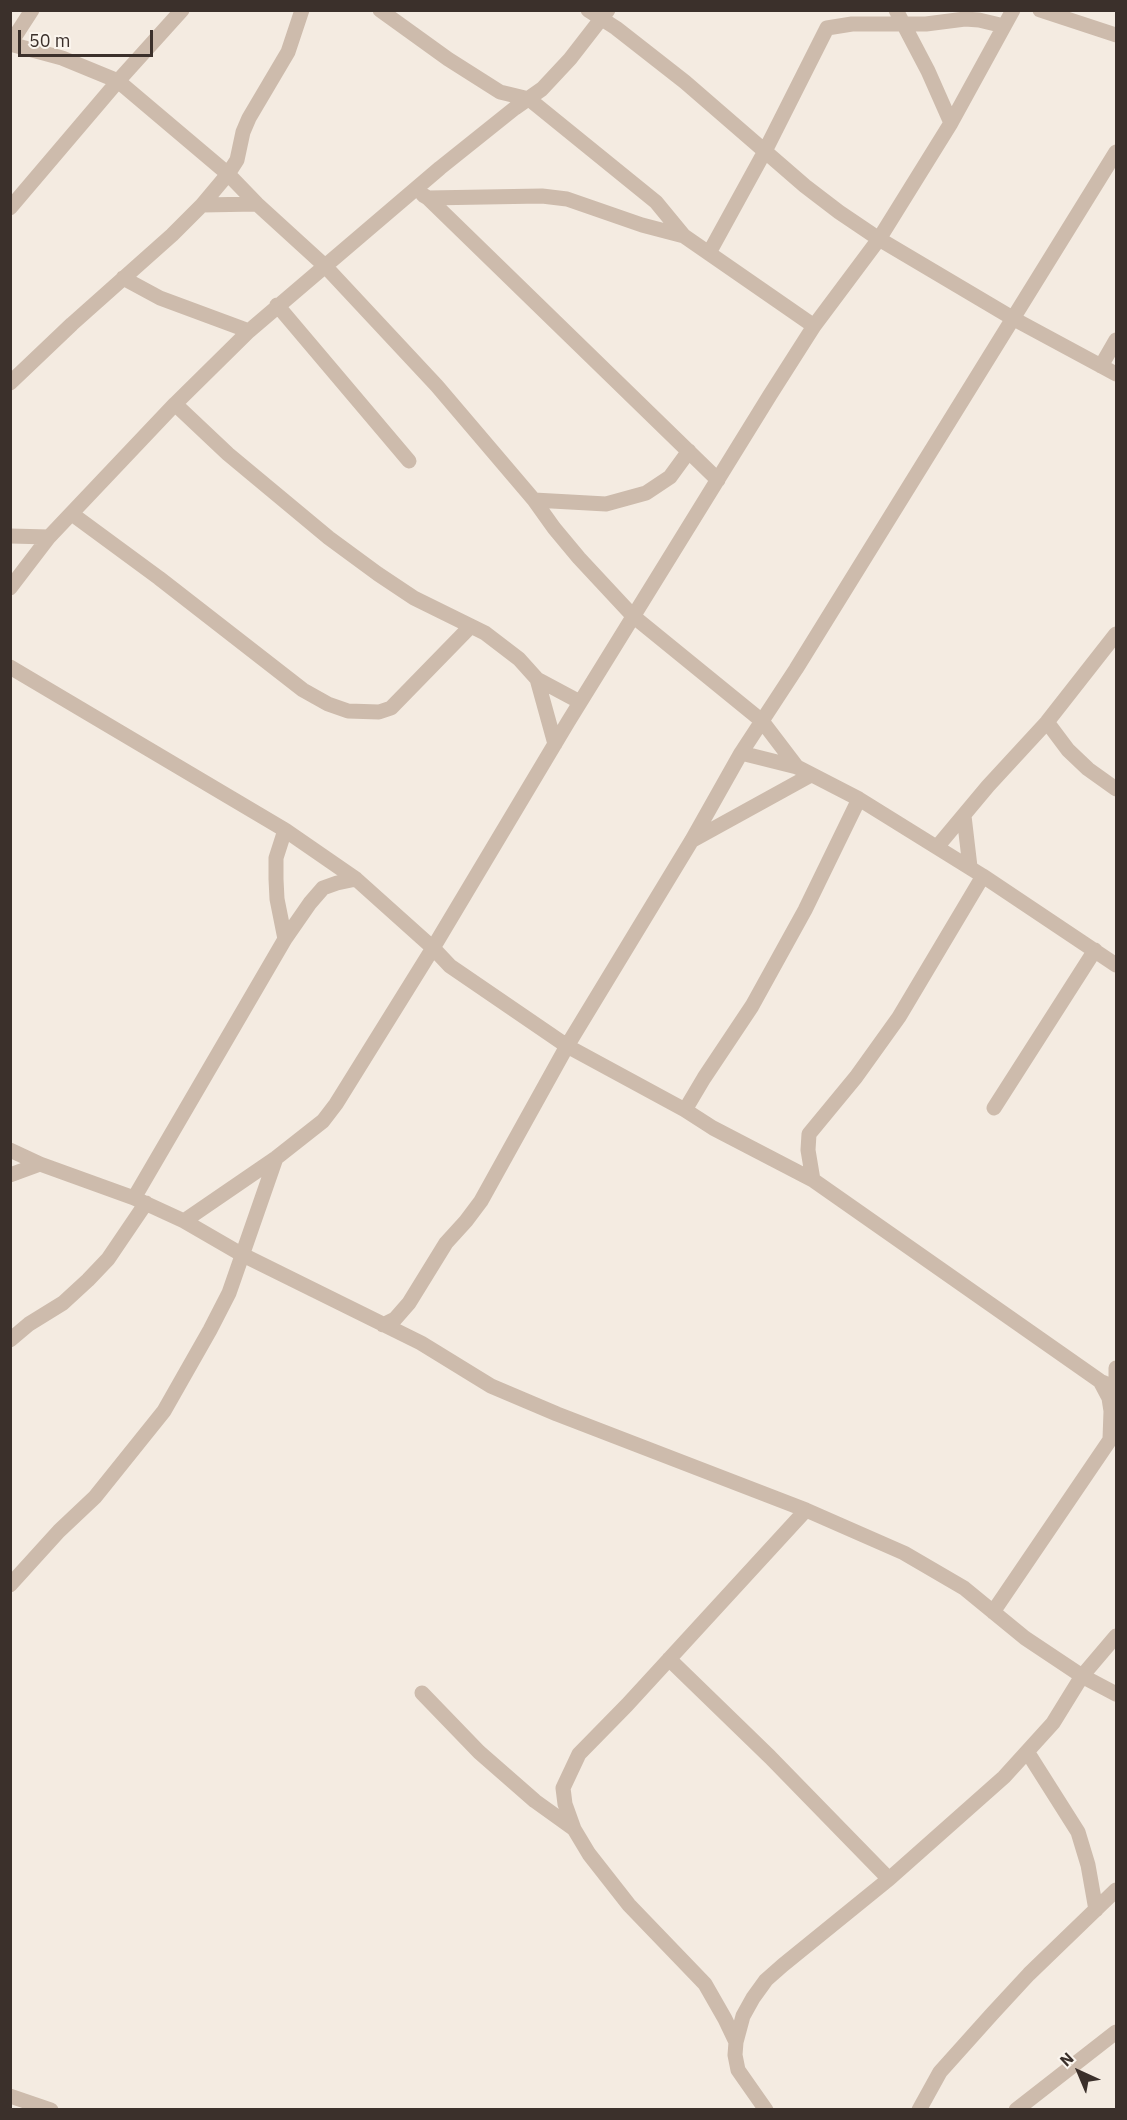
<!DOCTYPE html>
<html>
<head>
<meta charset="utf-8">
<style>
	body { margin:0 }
	#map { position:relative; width:1127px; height:2120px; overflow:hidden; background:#f4ebe1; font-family:"IBM Plex Sans",sans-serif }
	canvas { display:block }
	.frame { position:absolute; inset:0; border:12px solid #3b302b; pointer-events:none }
	.north { position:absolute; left:1049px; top:2042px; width:60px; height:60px; -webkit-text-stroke:4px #fbf5ee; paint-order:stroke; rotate:316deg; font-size:16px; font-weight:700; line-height:24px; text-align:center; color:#3b302b }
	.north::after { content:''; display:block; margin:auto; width:21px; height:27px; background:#3b302b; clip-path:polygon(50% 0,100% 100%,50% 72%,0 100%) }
	.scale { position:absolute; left:18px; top:30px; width:135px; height:27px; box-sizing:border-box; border:3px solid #3b302b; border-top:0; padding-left:8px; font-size:18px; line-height:21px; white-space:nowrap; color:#3b302b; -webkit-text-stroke:4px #fbf5ee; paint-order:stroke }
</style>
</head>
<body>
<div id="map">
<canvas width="1127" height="2120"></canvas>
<div class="frame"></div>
<div class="north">N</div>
<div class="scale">50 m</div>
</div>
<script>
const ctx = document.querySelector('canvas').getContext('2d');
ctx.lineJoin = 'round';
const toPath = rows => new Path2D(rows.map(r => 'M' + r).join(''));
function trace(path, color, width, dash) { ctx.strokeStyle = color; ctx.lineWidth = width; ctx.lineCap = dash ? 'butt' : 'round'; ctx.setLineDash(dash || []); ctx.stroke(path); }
const street = toPath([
	[32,10,10,44,62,58,118,81,228,174,257,204,325,266,437,386,534,500,554,528,579,558,633,616,762,721,797,767],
	[380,10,448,59,500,92,529,99,656,202,684,236,814,326],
	[588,10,616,28,685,82,805,186,839,212,879,239,1014,319,1116,374],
	[896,10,928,71,951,123],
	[1040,10,1116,35],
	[423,195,428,198,542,196,567,199,642,225,684,236],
	[428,198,718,480],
	[202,205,257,204],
	[10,208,118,81,182,10],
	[709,253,765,151,827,28,852,24,926,24,965,19,979,20,1004,26],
	[123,278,160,298,249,331],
	[277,305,409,461],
	[1101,366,1116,340],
	[10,383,72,324,172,235,202,205,228,174,237,160,243,132,249,118,288,52,302,10],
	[175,404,228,454,329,538,378,574,414,598,485,633,519,659,537,679,580,702],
	[534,500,606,504,646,493,670,477,689,451],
	[72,514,159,578,303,690,328,704,348,711,379,712,391,708,470,627],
	[10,536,49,537],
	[10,588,49,537,175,404,249,331,440,168,515,108,542,89,570,59,608,10],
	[10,667,285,830,356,879,433,948,450,966,567,1046,685,1110,713,1128,813,1180,1100,1381,1116,1388],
	[537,679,555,744],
	[1047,722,1068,750,1088,769,1116,789],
	[741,753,797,767,859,799,983,876,1116,965],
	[964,816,970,867],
	[285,830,276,858,276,879,277,899,285,939],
	[693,840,811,775],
	[937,847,988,786,1047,722,1116,634],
	[994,1108,1095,950],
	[685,1110,704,1078,752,1006,805,910,859,799],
	[10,1150,40,1164,134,1198,184,1221,241,1254,421,1343,491,1386,557,1414,806,1510,904,1553,964,1588,1025,1638,1082,1676,1116,1694],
	[10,1175,40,1164],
	[813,1180,808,1150,809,1134,856,1077,899,1017,983,876],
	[134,1198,285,939,310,903,323,888,337,883,356,879],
	[184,1221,276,1158,323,1121,336,1104,433,948,568,722,770,395,814,326,879,239,951,123,1013,10],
	[383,1325,395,1319,409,1303,446,1243,466,1221,481,1201,567,1046,692,840,741,753,796,669,1116,152],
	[10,1340,29,1324,63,1303,88,1280,108,1259,146,1203],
	[1100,1381,1109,1398,1111,1411,1110,1439],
	[1116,1388,1116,1368],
	[10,1585,59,1531,95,1497,164,1411,210,1330,229,1293,276,1158],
	[993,1612,1116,1431],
	[669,1659,770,1757,889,1879],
	[422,1693,479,1752,535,1801,574,1829],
	[1028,1753,1078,1832,1088,1865,1096,1910],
	[736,2042,725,2019,705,1984,629,1905,589,1854,574,1829,565,1804,563,1788,579,1754,627,1705,806,1510],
	[10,2096,51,2110],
	[766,2110,738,2070,735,2055,736,2042,743,2016,753,1998,766,1980,783,1965,889,1879,1004,1777,1053,1723,1082,1676,1116,1636],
	[919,2110,940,2072,992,2014,1029,1974,1116,1890],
	[1016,2110,1116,2032]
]);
trace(street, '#cdbbac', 15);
</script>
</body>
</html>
